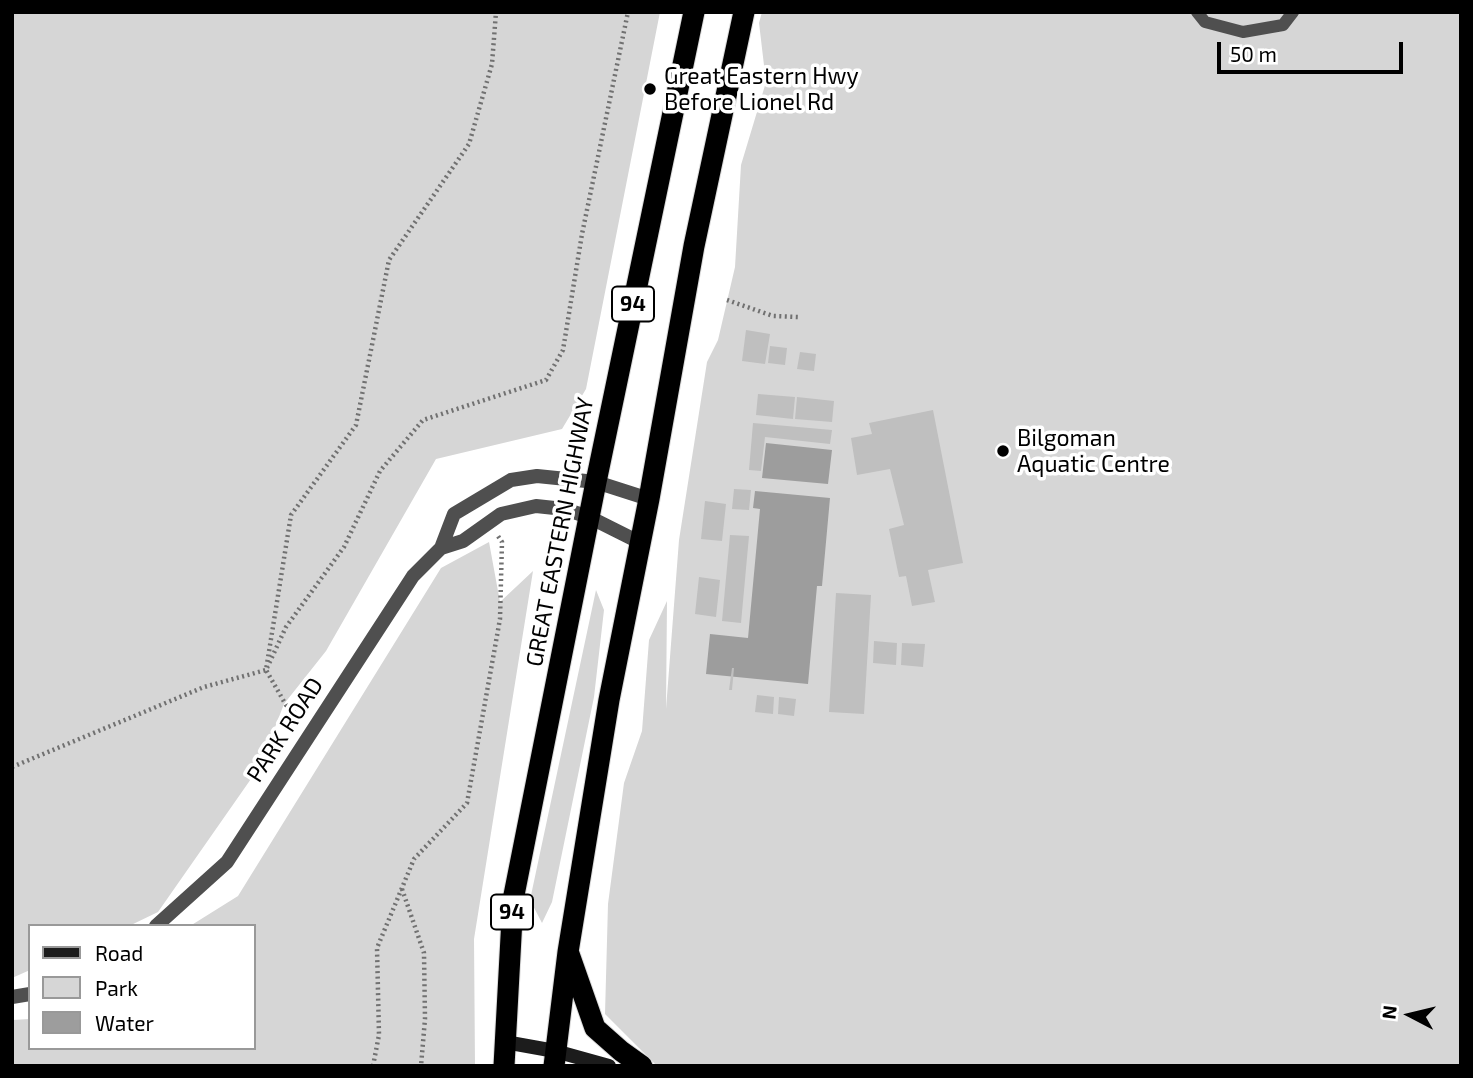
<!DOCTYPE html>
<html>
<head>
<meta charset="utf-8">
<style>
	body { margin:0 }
	#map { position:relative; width:1473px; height:1078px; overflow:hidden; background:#fff; font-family:"Exo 2",sans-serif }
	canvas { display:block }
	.frame { position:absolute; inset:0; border:14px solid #000; pointer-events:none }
	.legend { position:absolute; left:28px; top:924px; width:228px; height:126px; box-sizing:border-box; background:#fff; border:2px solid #999; margin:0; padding:9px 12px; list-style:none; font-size:21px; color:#000 }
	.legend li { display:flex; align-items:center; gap:14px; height:35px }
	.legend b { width:35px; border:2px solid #999 }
	.north { position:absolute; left:1375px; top:980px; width:70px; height:70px; -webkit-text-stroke:5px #fff; paint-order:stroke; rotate:277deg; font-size:19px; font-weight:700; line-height:28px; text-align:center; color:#000 }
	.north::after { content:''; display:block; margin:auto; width:24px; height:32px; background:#000; clip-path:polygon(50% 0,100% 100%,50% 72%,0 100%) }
	.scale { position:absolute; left:1217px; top:42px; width:186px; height:32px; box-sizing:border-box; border:4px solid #000; border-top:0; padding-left:9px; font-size:21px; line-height:24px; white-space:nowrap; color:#000; -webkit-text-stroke:5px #fff; paint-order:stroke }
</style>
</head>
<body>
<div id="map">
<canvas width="1473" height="1078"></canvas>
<div class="frame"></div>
<ul class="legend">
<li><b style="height:9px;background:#1c1c1c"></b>Road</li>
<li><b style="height:19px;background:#d6d6d6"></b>Park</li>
<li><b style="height:19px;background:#9d9d9d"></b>Water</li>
</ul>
<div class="north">N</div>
<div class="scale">50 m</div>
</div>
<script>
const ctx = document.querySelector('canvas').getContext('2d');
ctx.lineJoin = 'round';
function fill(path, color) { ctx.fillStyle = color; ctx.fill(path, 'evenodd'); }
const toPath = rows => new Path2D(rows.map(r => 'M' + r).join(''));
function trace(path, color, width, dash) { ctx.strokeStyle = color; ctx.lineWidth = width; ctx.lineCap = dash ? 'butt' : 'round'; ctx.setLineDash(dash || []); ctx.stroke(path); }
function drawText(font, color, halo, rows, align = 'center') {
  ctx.font = font + ' "Exo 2",sans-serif'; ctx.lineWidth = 7; ctx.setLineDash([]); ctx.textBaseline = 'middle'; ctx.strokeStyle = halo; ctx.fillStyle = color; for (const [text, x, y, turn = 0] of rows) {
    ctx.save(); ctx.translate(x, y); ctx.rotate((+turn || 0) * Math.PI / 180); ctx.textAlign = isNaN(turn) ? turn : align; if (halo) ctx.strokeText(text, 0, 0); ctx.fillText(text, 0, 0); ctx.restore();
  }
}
const green = toPath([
	[12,12,660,12,586,389,562,429,436,459,326,651,284,704,260,766,158,912,129,926,30,926,30,970,12,978],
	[762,12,1461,12,1461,1066,657,1066,605,1014,608,904,624,783,642,731,649,640,667,601,666,709,679,540,707,362,718,340,735,267,741,165,766,82,759,23],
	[489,542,500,602,533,571,474,939,475,1066,12,1066,12,1020,30,1019,30,1048,254,1048,254,926,190,926,238,896,441,568],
	[596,590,604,610,594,697,552,902,542,923,530,900]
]);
const water = toPath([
	[766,443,832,450,828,484,762,478],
	[755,491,830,498,822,586,817,586,808,684,706,674,710,634,748,638,760,509,753,508]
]);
const building = toPath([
	[746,330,770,334,765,364,742,361],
	[770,346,787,348,785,365,768,363],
	[800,352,816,354,814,371,797,369],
	[758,394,795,397,793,419,756,415],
	[797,397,834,401,832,422,795,419],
	[933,410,963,563,928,570,935,602,912,606,906,576,899,577,889,529,904,525,890,469,857,475,851,438,872,434,869,423],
	[753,423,832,430,830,444,765,437,761,471,749,470],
	[734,489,751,490,749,510,732,509],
	[705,501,726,504,722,541,701,539],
	[730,535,749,536,741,623,722,621],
	[699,577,720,580,716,617,695,614],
	[836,593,871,595,864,714,829,712],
	[874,641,897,643,896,665,873,663],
	[902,643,925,644,923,667,901,665],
	[732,668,734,668,732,690,729,690],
	[757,695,774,697,773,714,755,712],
	[779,697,796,699,794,716,778,714]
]);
const path = toPath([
	[727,300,773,316,798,317],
	[299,717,286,705,266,670,286,627,344,547,380,471,423,420,546,380,563,350,582,234,628,12],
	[12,767,204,687,266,670,291,515,356,425,389,260,469,144,492,64,496,12],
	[402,889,424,953,425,1019,421,1066],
	[373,1066,379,1035,377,948,414,859,467,803,500,619,502,542,498,536]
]);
const lane = toPath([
	[1197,12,1205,22,1243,32,1283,25,1293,12]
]);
const street = toPath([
	[441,548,463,541,501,514,536,506,564,509,589,517,639,542],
	[156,926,227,862,413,576,441,548,454,514,511,480,537,476,596,482,649,499],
	[12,997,30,994]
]);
const secondary = toPath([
	[505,1042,555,1051,609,1066]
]);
const highway = toPath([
	[569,954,595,1028,621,1051,642,1066],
	[504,1066,513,900,596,482,694,12],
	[554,1066,568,952,609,700,649,499,694,246,744,12]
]);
const markers = [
	[650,89,7,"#000"],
	[1003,451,7,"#000"]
];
const shields = [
	[633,304,42],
	[512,912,42]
];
const shieldNames = [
	["94",633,304],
	["94",512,912]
];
const poiNames = [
	["Great Eastern Hwy",664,76],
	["Before Lionel Rd",664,102],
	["Bilgoman",1017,438],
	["Aquatic Centre",1017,464]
];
const streetNames = [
	["GREAT EASTERN HIGHWAY",560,532,-79],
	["PARK ROAD",285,730,-57]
];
fill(green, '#d6d6d6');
fill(water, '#9d9d9d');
fill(building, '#bfbfbf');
trace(highway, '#dbdbdb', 23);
trace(path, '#717171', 4.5, [2, 3.5]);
trace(lane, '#4f4f4f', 12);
trace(street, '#4f4f4f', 14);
trace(secondary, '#1c1c1c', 14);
trace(highway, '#000', 21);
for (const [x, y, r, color] of markers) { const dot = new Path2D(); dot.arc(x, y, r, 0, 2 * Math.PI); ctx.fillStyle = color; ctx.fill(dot); trace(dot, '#fff', 2.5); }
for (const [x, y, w] of shields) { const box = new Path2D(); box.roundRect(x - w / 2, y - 17.5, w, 35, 5); ctx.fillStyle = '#fff'; ctx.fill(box); trace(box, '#000', 2); }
drawText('bold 21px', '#000', null, shieldNames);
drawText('23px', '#000', '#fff', poiNames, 'left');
drawText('23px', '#000', '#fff', streetNames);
</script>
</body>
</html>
